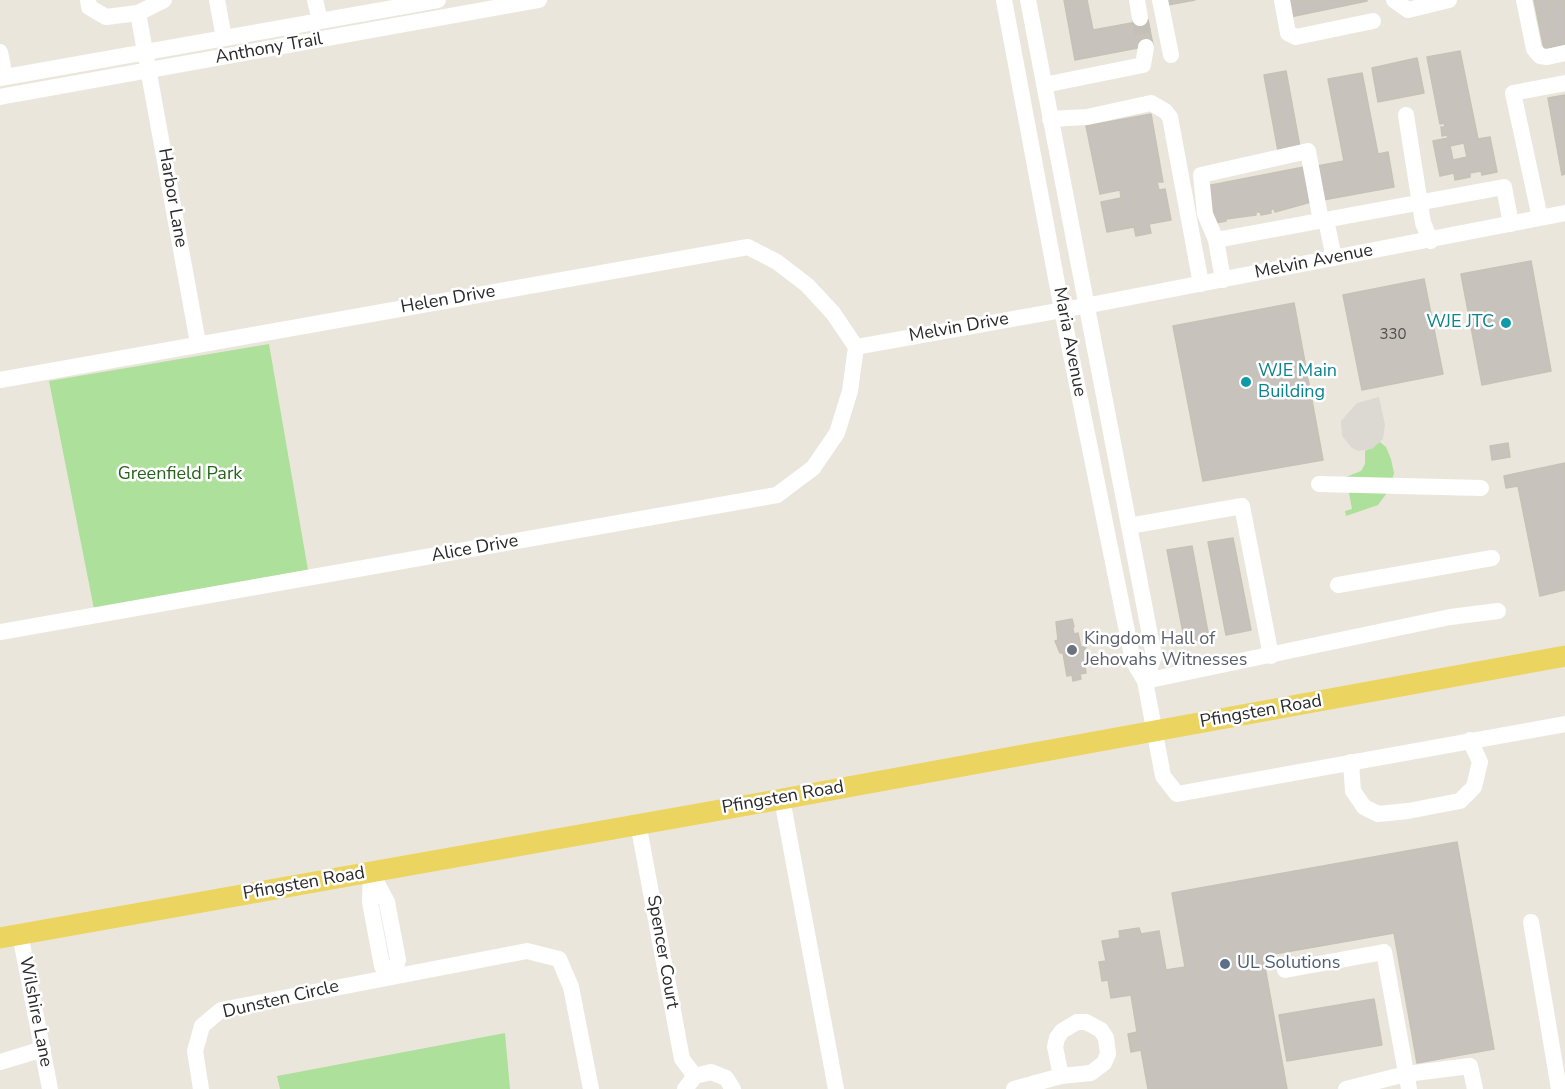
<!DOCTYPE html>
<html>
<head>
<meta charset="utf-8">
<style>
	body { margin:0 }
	canvas { display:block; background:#ebe6dc }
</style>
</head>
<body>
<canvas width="1565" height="1089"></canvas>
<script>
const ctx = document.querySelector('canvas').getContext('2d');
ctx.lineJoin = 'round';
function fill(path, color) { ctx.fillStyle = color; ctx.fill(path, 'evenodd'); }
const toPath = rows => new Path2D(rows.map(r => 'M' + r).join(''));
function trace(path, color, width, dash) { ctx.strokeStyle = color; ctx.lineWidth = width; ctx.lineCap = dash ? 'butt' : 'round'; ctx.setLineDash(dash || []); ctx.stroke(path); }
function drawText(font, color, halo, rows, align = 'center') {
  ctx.font = font + ' "Nunito Sans",sans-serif'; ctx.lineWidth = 5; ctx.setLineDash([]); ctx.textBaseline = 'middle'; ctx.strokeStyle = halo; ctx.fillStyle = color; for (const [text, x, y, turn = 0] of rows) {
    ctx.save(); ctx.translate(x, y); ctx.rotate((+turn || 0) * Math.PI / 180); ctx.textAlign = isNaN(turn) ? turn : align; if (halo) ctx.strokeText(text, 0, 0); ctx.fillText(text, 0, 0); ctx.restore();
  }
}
const green = toPath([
	[269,344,308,570,94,609,49,381],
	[1380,442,1386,447,1391,459,1394,473,1390,489,1378,505,1346,516,1345,511,1352,509,1346,477,1361,471,1365,464,1365,451],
	[505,1033,510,1089,280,1089,277,1076]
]);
const plaza = toPath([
	[1379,397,1385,425,1383,439,1372,449,1358,451,1352,448,1342,436,1341,421,1357,403]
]);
const building = toPath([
	[1064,0,1087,0,1093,30,1148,20,1153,45,1075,60,1064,0],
	[1167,0,1195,0,1168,5,1167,0],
	[1286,0,1367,0,1367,1,1290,17,1286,0],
	[1534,0,1565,0,1565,44,1544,49,1534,0],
	[1460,51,1478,139,1490,137,1497,172,1482,175,1481,171,1470,173,1470,177,1455,180,1454,173,1440,176,1433,141,1448,138,1447,135,1442,136,1441,127,1445,127,1444,123,1440,124,1427,57,1460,51],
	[1464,143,1467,157,1453,160,1450,146,1464,143],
	[1417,58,1424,93,1378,102,1372,68,1417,58],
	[1286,71,1300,147,1278,151,1264,75,1286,71],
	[1362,73,1378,154,1388,152,1394,187,1323,200,1317,166,1344,161,1328,79,1362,73],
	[1565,95,1565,174,1562,175,1548,98,1565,95],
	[1151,114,1163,182,1157,182,1159,190,1165,189,1171,220,1149,224,1151,233,1136,236,1134,227,1107,232,1101,202,1121,198,1120,190,1100,194,1086,126,1151,114],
	[1304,167,1311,202,1275,212,1274,209,1271,209,1271,213,1261,215,1260,212,1256,212,1256,215,1226,219,1226,221,1216,223,1206,186,1304,167],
	[1531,261,1551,371,1482,385,1461,274,1531,261],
	[1424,279,1443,374,1362,390,1343,295,1424,279],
	[1294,303,1323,460,1203,481,1173,326,1294,303],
	[1508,443,1510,457,1492,460,1490,446,1508,443],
	[1565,463,1565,590,1540,596,1518,486,1506,488,1504,476,1565,463],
	[1233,538,1251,630,1226,635,1208,542,1233,538],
	[1192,546,1209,638,1185,643,1167,550,1192,546],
	[1072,619,1074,627,1071,629,1073,629,1074,634,1078,633,1081,647,1086,647,1083,654,1087,653,1088,657,1084,658,1086,673,1080,674,1081,679,1073,681,1072,675,1067,676,1063,653,1060,653,1055,641,1058,640,1056,622,1072,619],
	[1457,842,1494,1049,1417,1063,1394,933,1263,956,1287,1089,1148,1089,1141,1050,1131,1052,1128,1034,1137,1032,1131,995,1111,998,1108,980,1102,981,1099,962,1106,961,1102,941,1120,938,1119,931,1139,928,1141,934,1159,931,1166,970,1185,967,1172,893,1457,842],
	[1374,999,1382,1045,1287,1061,1279,1015,1374,999]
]);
const minorTunnel = toPath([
	[1140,18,1146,47]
]);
const minor = toPath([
	[88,0,89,7,106,17,138,13],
	[164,0,138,13,198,343],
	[217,0,224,38],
	[315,0,320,21],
	[1004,0,1062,310,1133,661,1145,681,1163,776,1177,794,1565,724],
	[1028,0,1154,656,1145,681],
	[1137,0,1140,18],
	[1160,0,1171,55],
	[1282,0,1288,33,1296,37,1373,21],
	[1394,0,1408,10,1449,0],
	[1524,0,1534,49,1540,56,1547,57,1565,53],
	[0,52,5,77],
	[0,78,438,0],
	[1044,85,1143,65,1146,47],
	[0,97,539,0],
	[1406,115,1423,223,1431,241],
	[1050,119,1087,117,1151,103,1165,111,1170,117,1201,284],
	[1540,218,1513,93,1565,83],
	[1326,220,1334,258],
	[1216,240,1205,214,1201,175,1308,151,1321,221],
	[1223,280,1216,240,1504,187,1511,224],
	[856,347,1085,306,1565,213],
	[0,380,748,247,777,262,807,285,833,313,856,347],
	[1319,484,1481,488],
	[1129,526,1242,506,1271,656],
	[1338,585,1492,558],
	[0,632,777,495,813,468,837,433,850,391,856,347],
	[1145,681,1450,617,1498,611],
	[1351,762,1353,791,1364,807,1378,814,1408,811,1460,801,1474,787,1480,762,1470,740],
	[782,799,836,1089],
	[638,823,682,1059,695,1076],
	[371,872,387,902,398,960,392,977,382,966,370,902,371,872],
	[1531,922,1559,1089],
	[20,934,50,1089],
	[1285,970,1384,952,1409,1089],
	[1077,1022,1086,1022,1101,1030,1106,1038,1108,1054,1104,1063,1091,1073,1061,1076,1055,1047,1057,1038,1062,1031,1077,1022],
	[0,1062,43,1049],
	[201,1089,195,1051,202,1026,221,1010,527,951,559,959,571,987,591,1089],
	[685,1089,695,1076,711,1072,726,1078,733,1089],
	[1014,1089,1061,1076],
	[1346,1089,1406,1074,1470,1066,1475,1089]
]);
const major = toPath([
	[0,938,782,799,1565,656]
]);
const markers = [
	[1506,323,6,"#0f9aa8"],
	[1246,382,6,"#0f9aa8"],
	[1072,650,6,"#6b7280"],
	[1225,964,6,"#5c6f8a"]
];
const numberNames = [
	["330",1393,335]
];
const streetNames = [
	["Anthony Trail",269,49,-10],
	["Harbor Lane",172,198,80],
	["Melvin Avenue",1314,262,-11],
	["Helen Drive",448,300,-10],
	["Melvin Drive",959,328,-10],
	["Maria Avenue",1069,342,79],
	["Alice Drive",475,549,-10],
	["Pfingsten Road",1261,712,-10],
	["Pfingsten Road",783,798,-10],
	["Pfingsten Road",304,884,-10],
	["Spencer Court",662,952,80],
	["Dunsten Circle",281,1000,-13],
	["Wilshire Lane",35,1012,79]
];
const cultureNames = [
	["WJE JTC",1494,323],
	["WJE Main",1258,372,"left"],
	["Building",1258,393,"left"]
];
const parkNames = [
	["Greenfield Park",180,475]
];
const worshipNames = [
	["Kingdom Hall of",1084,640],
	["Jehovahs Witnesses",1084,661]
];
const serviceNames = [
	["UL Solutions",1237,964]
];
fill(green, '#ade09a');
fill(plaza, '#dcd8d2');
fill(building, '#c7c2bb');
trace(building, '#c6c2b6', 1.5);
trace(minorTunnel, '#c4c0b8', 16, [16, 8]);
trace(minor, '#fff', 16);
trace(major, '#ecd460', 21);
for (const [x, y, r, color] of markers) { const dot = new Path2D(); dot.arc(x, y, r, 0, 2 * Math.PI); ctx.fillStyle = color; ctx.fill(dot); trace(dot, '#fff', 2); }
drawText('15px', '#51504e', null, numberNames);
drawText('18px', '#2a2a2a', '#fff', streetNames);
drawText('18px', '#0d838f', '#fff', cultureNames, 'right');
drawText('18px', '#26641c', '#fff', parkNames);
drawText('18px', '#5b616d', '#fff', worshipNames, 'left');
drawText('18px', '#4e5e75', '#fff', serviceNames, 'left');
</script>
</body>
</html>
